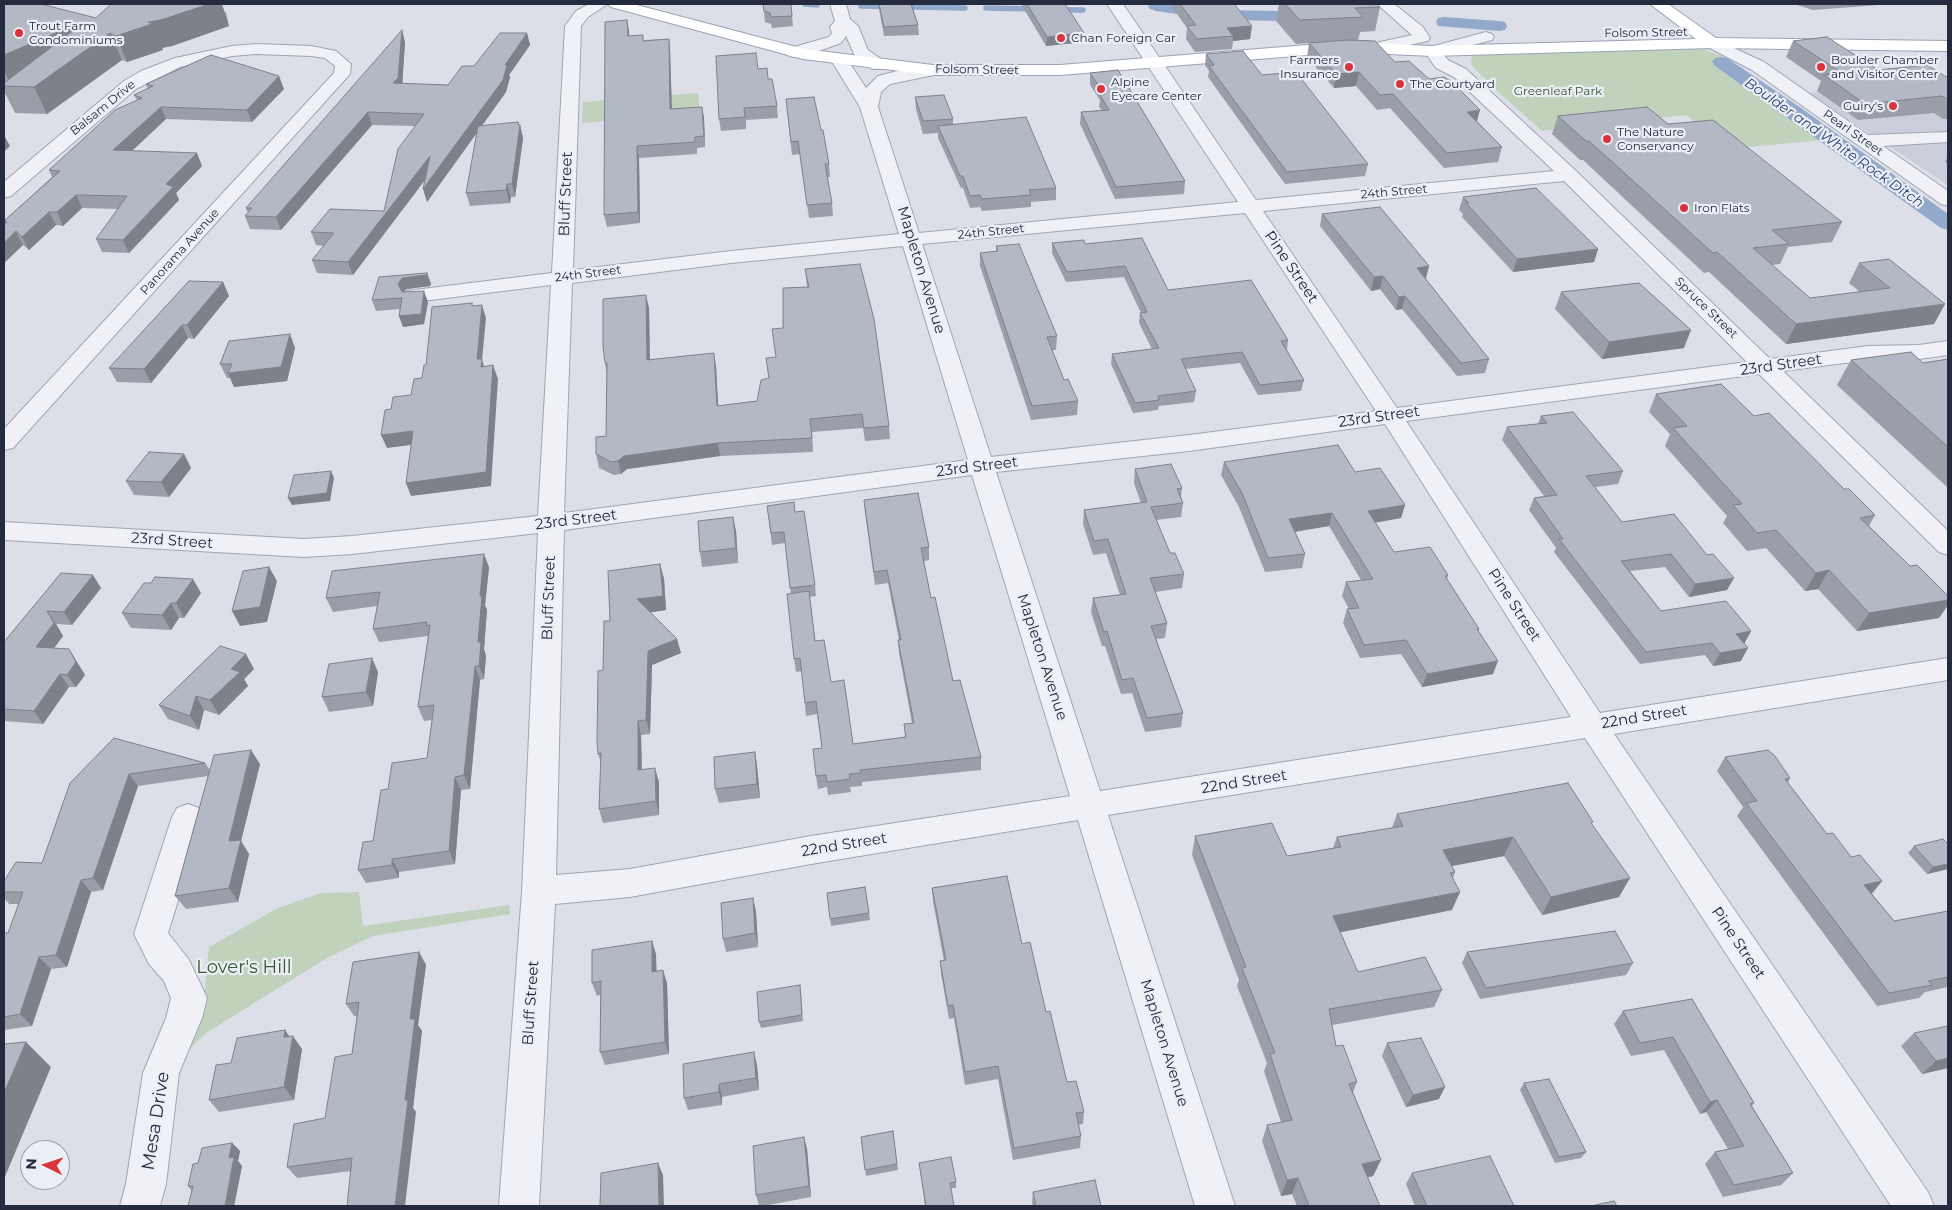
<!DOCTYPE html>
<html>
<head>
<meta charset="utf-8">
<style>
	body { margin:0 }
	#map { position:relative; width:1952px; height:1210px; overflow:hidden; background:#dcdfe8; font-family:Montserrat,sans-serif }
	canvas { display:block }
	.frame { position:absolute; inset:0; border:5px solid #242b3f; pointer-events:none }
	.north { position:absolute; left:20px; top:1140px; width:50px; height:50px; box-sizing:border-box; background:#ebeef5; border:1px solid #9ba0ac; border-radius:50%; rotate:274deg; font-size:14px; font-weight:700; line-height:20px; text-align:center; color:#242b3f }
	.north::after { content:''; display:block; margin:auto; width:18px; height:22px; background:#d9343c; clip-path:polygon(50% 0,100% 100%,50% 72%,0 100%) }
</style>
</head>
<body>
<div id="map">
<canvas width="1952" height="1210"></canvas>
<div class="frame"></div>
<div class="north">N</div>
</div>
<script>
const ctx = document.querySelector('canvas').getContext('2d');
ctx.lineJoin = 'round';
function fill(path, color) { ctx.fillStyle = color; ctx.fill(path, 'evenodd'); }
const toPath = rows => new Path2D(rows.map(r => 'M' + r).join(''));
function trace(path, color, width, dash) { ctx.strokeStyle = color; ctx.lineWidth = width; ctx.lineCap = dash ? 'butt' : 'round'; ctx.setLineDash(dash || []); ctx.stroke(path); }
function drawText(font, color, halo, rows, align = 'center') {
  ctx.font = font + ' Montserrat,sans-serif'; ctx.lineWidth = 4.5; ctx.setLineDash([]); ctx.textBaseline = 'middle'; ctx.strokeStyle = halo; ctx.fillStyle = color; for (const [text, x, y, turn = 0] of rows) {
    ctx.save(); ctx.translate(x, y); ctx.rotate((+turn || 0) * Math.PI / 180); ctx.textAlign = isNaN(turn) ? turn : align; if (halo) ctx.strokeText(text, 0, 0); ctx.fillText(text, 0, 0); ctx.restore();
  }
}
const built = toPath([
	[1928,79,1948,92,1948,185,1808,93]
]);
const green = toPath([
	[1703,49,1722,56,1825,129,1830,135,1822,140,1729,149,1686,115,1542,131,1494,88,1472,66,1471,60,1473,56,1492,54],
	[698,93,700,113,582,123,583,102],
	[359,892,363,926,509,905,510,914,373,936,327,958,206,1033,180,1058,204,999,209,947,278,908,321,893]
]);
const stream = toPath([
	[805,4,817,5],
	[861,6,965,8],
	[986,8,1035,9],
	[1058,10,1083,10]
]);
const canal = toPath([
	[1149,4,1174,4,1218,10,1283,11,1291,16,1283,21,1218,20,1156,11,1150,9,1148,6,1149,4],
	[1444,17,1499,21,1505,22,1507,26,1505,30,1499,31,1438,26,1436,22,1438,18,1444,17],
	[1721,57,1727,58,1801,108,1948,214,1948,230,1941,228,1715,66,1712,62,1715,58,1721,57]
]);
const minor = toPath([
	[589,4,608,4,588,17,581,26,573,270,731,251,899,234,860,107,831,60,833,56,839,55,845,56,866,88,878,76,909,68,933,65,939,66,941,70,939,74,890,84,881,92,878,107,919,233,1238,202,1107,4,1123,4,1256,200,1554,171,1454,77,1436,68,1424,51,1426,48,1486,32,1492,34,1494,37,1492,40,1442,53,1448,60,1466,69,1576,171,1770,359,1868,346,1919,345,1948,341,1948,355,1919,359,1868,360,1783,371,1948,531,1948,555,1939,552,1759,374,1406,421,1600,713,1948,658,1948,680,1614,734,1928,1192,1934,1206,1891,1206,1585,738,1108,815,1235,1206,1195,1206,1078,820,811,864,630,897,555,904,539,1206,499,1206,522,891,538,533,352,554,304,557,4,540,4,522,304,539,352,536,538,516,551,285,414,302,406,301,403,296,406,291,414,290,552,273,565,26,576,11,589,4],
	[1564,181,1747,362,1397,408,1263,211,1564,181],
	[1245,213,1376,411,1189,435,991,457,922,244,1245,213],
	[903,246,968,460,564,513,572,283,731,263,903,246],
	[1385,424,1571,717,1100,791,996,472,1189,451,1385,424],
	[972,475,1070,796,811,836,630,869,556,875,564,530,972,475],
	[830,4,846,4,850,19,858,26,868,50,884,61,886,65,884,69,872,69,855,56,846,36,841,43,819,51,793,57,787,55,785,52,787,49,829,37,832,33,830,27,835,21,830,4],
	[1377,4,1394,4,1423,27,1430,38,1428,41,1368,54,1362,52,1360,49,1362,46,1412,35,1377,4],
	[1712,38,1764,62,1868,135,1948,132,1948,142,1883,146,1948,191,1948,206,1941,204,1752,70,1706,46,1704,43,1712,38],
	[256,44,311,46,336,51,351,64,350,74,13,448,4,450,4,429,334,73,335,66,325,58,311,56,256,54,232,56,180,67,136,89,11,196,4,198,4,182,124,81,141,71,175,58,232,46,256,44],
	[188,804,199,808,204,817,168,933,189,960,207,998,202,1018,179,1073,166,1184,160,1206,120,1206,126,1184,143,1073,166,1018,171,998,164,981,149,964,134,934,172,817,177,808,188,804]
]);
const major = toPath([
	[608,4,633,4,804,49,933,65,1060,65,1345,42,1432,46,1696,39,1650,4,1668,4,1716,38,1948,41,1948,51,1712,48,1432,56,1345,52,1060,75,933,75,803,59,611,7,608,4]
]);
const wall = toPath([
	[4,4,96,18,226,12,229,26,172,46,162,48,163,50,127,62,122,60,47,114,15,113,4,91],
	[763,4,791,4,793,26,772,28,771,24,765,22],
	[878,4,911,4,918,25,919,35,884,36],
	[1021,4,1065,4,1084,33,1084,42,1046,46],
	[1170,4,1234,4,1250,39,1233,41,1232,49,1195,52,1186,39,1187,28],
	[1279,4,1377,4,1380,7,1375,31,1360,32,1358,40,1395,62,1477,121,1502,147,1498,162,1444,168,1390,108,1377,110,1356,86,1334,88,1307,57,1309,43,1296,44,1276,21],
	[1794,4,1892,4,1813,10],
	[627,20,629,36,644,40,669,39,670,49,672,109,702,107,704,118,705,147,697,148,697,154,639,158,640,223,607,227,604,215],
	[527,33,530,45,509,75,510,77,506,92,482,126,520,125,523,138,515,197,511,197,510,203,470,206,466,193,477,133,427,202,425,180,353,275,317,273,312,260,324,246,316,245,311,232,384,211,415,126,372,125,281,230,250,229,245,216,248,213,246,208,405,42,402,83,448,85,474,66],
	[1793,41,1878,70,1948,78,1948,119,1943,119,1934,113,1858,120,1817,91,1821,81,1786,57],
	[1206,54,1262,75,1368,164,1365,176,1285,184,1208,77,1209,71,1205,65],
	[758,69,768,79,777,106,778,118,746,120,746,129,721,131,719,119],
	[1090,73,1185,181,1184,194,1115,199,1080,124,1081,112,1102,110,1099,107,1100,100,1090,85],
	[146,84,284,89,252,122,166,119,132,151,202,166,176,193,179,200,129,253,102,252,96,239,118,209,82,208,63,226,56,225,29,250,23,245,4,263,4,222,6,223,5,220,52,177,49,170,137,100,134,95,148,89],
	[915,97,953,119,953,125,1056,188,1056,200,1031,202,1031,207,982,211,980,207,970,208,963,188,961,188,938,138,938,133,923,134,916,109],
	[787,111,821,130,829,164,830,177,827,177,832,203,833,216,809,218,800,154,792,155],
	[1558,116,1668,124,1842,222,1832,242,1788,247,1780,264,1772,265,1810,298,1860,292,1849,283,1859,263,1934,324,1786,344,1709,272,1704,273,1583,160,1580,160,1552,134],
	[1948,156,1948,164,1945,162],
	[1463,197,1598,249,1594,262,1513,272,1462,217,1463,214,1459,210],
	[1322,214,1429,266,1426,279,1489,359,1485,373,1457,376,1402,309,1396,310,1380,289,1371,291,1320,226],
	[1052,243,1085,244,1168,290,1288,340,1287,350,1304,380,1301,391,1258,395,1240,363,1185,369,1196,391,1194,402,1159,406,1158,410,1133,413,1111,364,1112,354,1152,349,1139,323,1140,313,1141,313,1124,277,1066,282,1052,253],
	[996,246,1057,336,1056,350,1052,350,1064,380,1078,401,1077,415,1031,420,980,266,980,253,996,252],
	[805,269,889,426,890,439,865,441,863,428,812,432,813,452,720,456,627,469,621,474,614,475,599,468,596,454,606,436,607,375,605,363,649,308,650,360,716,366,718,406,757,401,769,378,776,357,783,328,807,287],
	[427,273,431,284,430,286,406,289,404,292,428,302,424,324,403,327,399,316,400,309,376,311,372,300],
	[223,282,229,296,194,339,188,338,151,383,117,382,109,368],
	[1561,292,1684,348,1602,359,1555,309],
	[295,348,287,381,234,387,230,378,227,378,220,364],
	[1948,359,1948,488,1837,385,1851,360,1923,363],
	[1656,394,1754,416,1875,515,1869,526,1910,566,1948,596,1948,605,1939,618,1857,631,1818,589,1805,591,1766,548,1747,551,1723,523,1727,516,1665,446,1670,434,1649,412],
	[1541,416,1623,471,1618,484,1595,487,1622,522,1727,590,1689,597,1665,567,1630,571,1661,611,1751,631,1744,644,1741,661,1713,666,1705,655,1640,664,1554,552,1556,548,1529,510,1534,498,1544,496,1502,440,1507,427,1538,424],
	[184,454,191,468,169,497,134,495,126,481],
	[1224,462,1355,472,1405,505,1401,518,1375,523,1394,552,1448,575,1447,579,1479,629,1478,631,1493,674,1422,687,1401,654,1360,658,1343,623,1347,609,1349,609,1342,596,1346,582,1361,580,1329,526,1295,532,1305,554,1302,568,1265,572,1239,507,1221,475],
	[1135,469,1182,488,1181,497,1183,503,1181,517,1156,520,1170,553,1184,574,1182,588,1155,592,1167,623,1165,638,1156,639,1183,713,1181,727,1145,732,1132,693,1121,694,1105,646,1102,646,1091,612,1093,598,1120,595,1106,553,1093,555,1083,524,1084,510,1141,503,1134,483],
	[864,500,929,547,929,560,924,561,931,598,953,681,981,757,981,770,862,782,862,786,850,787,851,792,828,795,827,787,818,789,816,776,822,748,817,714,806,716,802,671,796,672,794,659,791,594,785,543,772,545,767,506,795,512,815,585,816,596,810,597,815,641,831,682,853,744,905,737,904,724,912,723,899,653,898,640,899,640,888,583,875,585,865,513],
	[736,531,738,563,702,567,700,552],
	[660,564,664,579,666,610,650,612,681,653,652,665,650,734,641,735,642,770,659,782,659,815,603,823,599,809,601,762,598,754,603,670,610,621],
	[489,567,485,605,487,610,484,649,486,656,484,679,480,680,470,789,461,790,455,864,399,872,399,878,366,883,358,870,373,841,388,789,427,758,432,720,424,721,418,707,428,636,379,642,373,629,377,606,333,612,326,598],
	[61,573,101,588,72,625,56,624,63,636,54,648,69,649,85,675,76,687,69,687,43,724,4,721,4,642],
	[201,593,184,618,179,618,171,630,131,628,122,613],
	[254,669,244,679,248,686,219,715,204,710,199,730,168,719,159,705],
	[378,672,373,706,329,712,322,697],
	[114,738,205,763,210,770,260,764,241,841,249,854,238,902,186,909,175,896,208,776,138,786,103,890,91,892,67,967,51,969,32,1026,4,1030,4,933,8,933,19,904,9,904,4,898,4,881,42,863],
	[755,752,757,766,760,798,719,803,715,789],
	[1725,757,1790,778,1788,783,1827,834,1851,857,1882,881,1872,894,1894,921,1948,911,1948,987,1925,992,1919,998,1877,1006,1737,816,1743,807,1717,771],
	[1397,814,1592,824,1619,897,1542,915,1504,856,1452,866,1455,872,1453,878,1452,910,1340,932,1358,972,1442,990,1434,1007,1332,1025,1336,1046,1357,1082,1353,1092,1381,1160,1373,1176,1367,1177,1380,1206,1297,1206,1292,1194,1281,1196,1262,1141,1267,1125,1281,1122,1264,1071,1267,1063,1237,986,1239,980,1192,855,1195,836,1287,856,1333,848,1337,837,1392,828],
	[1948,844,1948,869,1927,874,1908,853,1914,846],
	[865,887,870,920,831,926,827,893],
	[932,888,1022,944,1046,1012,1067,1082,1084,1112,1083,1124,1078,1125,1081,1136,1080,1148,1013,1160,998,1079,965,1085,954,1018,949,1019,941,974,940,961,944,961,933,901],
	[753,898,756,912,758,947,726,952,723,939],
	[419,952,426,965,418,1025,422,1031,413,1108,416,1112,351,1171,297,1178,287,1167,325,1118,352,1054,357,1016,354,1016,346,1004],
	[1467,952,1633,963,1626,975,1480,999,1462,963],
	[656,954,656,971,667,983,669,1054,605,1065,600,1052,600,995,597,996,592,983],
	[801,992,803,1021,761,1028,759,1022],
	[1692,999,1754,1103,1752,1106,1793,1173,1781,1185,1723,1197,1705,1164,1715,1152,1728,1149,1706,1112,1700,1114,1664,1050,1631,1056,1614,1024,1623,1011],
	[1914,1033,1948,1068,1922,1074,1901,1046],
	[290,1036,302,1049,294,1100,219,1112,209,1100,231,1063],
	[1387,1043,1439,1099,1406,1107,1382,1056],
	[757,1065,759,1090,722,1097,722,1105,688,1110,684,1098],
	[1524,1083,1586,1152,1581,1158,1555,1163,1520,1090],
	[893,1131,898,1170,866,1176,861,1137],
	[804,1137,807,1149,811,1197,763,1206,759,1206,756,1195],
	[232,1143,240,1151,238,1161,242,1166,234,1206,188,1206,192,1191,188,1186,198,1163],
	[919,1163,956,1182,956,1188,951,1188,954,1206,925,1206],
	[1412,1173,1514,1206,1415,1206,1406,1184],
	[1033,1192,1101,1206,1033,1206,1032,1203]
]);
const shadedWall = toPath([
	[209,4,222,4,229,26,172,46,162,48,163,50,127,62,116,36,148,22],
	[627,20,629,31,630,47,628,36],
	[72,26,84,52,110,33,122,60,47,114,34,87,11,85,4,71,4,55],
	[1252,26,1250,39,1233,41,1233,36,1227,28],
	[402,30,405,42,402,89,393,83],
	[527,33,530,45,509,75,510,77,506,92,427,202,423,189,505,65],
	[1084,33,1084,42,1046,46,1047,37],
	[669,39,670,49,672,120,670,109],
	[1359,72,1356,86,1334,88,1336,74],
	[279,76,284,89,252,122,247,110],
	[161,107,166,119,119,163,113,150],
	[702,107,704,118,705,147,704,136],
	[1480,110,1476,125,1467,112],
	[368,112,372,125,281,230,276,217],
	[518,122,520,128,520,125,523,138,515,197,512,184],
	[4,135,10,146,4,152],
	[637,146,639,158,640,223,638,212],
	[197,153,202,166,176,193,179,200,129,253,123,240,166,184],
	[430,156,434,168,353,275,348,262],
	[507,184,511,197,510,203,506,190],
	[76,195,82,208,63,226,57,212],
	[49,212,56,225,29,250,22,237],
	[16,231,23,245,4,263,4,243],
	[1598,249,1594,262,1513,272,1517,259],
	[1429,266,1425,279,1417,268],
	[427,273,431,284,430,286,406,289,401,295,398,284,402,278],
	[1383,276,1380,289,1371,291,1374,277],
	[223,282,229,296,194,339,187,325],
	[424,291,428,302,424,324,403,327,399,316],
	[646,295,649,308,650,373,647,360],
	[1405,296,1402,309,1396,310,1399,297],
	[1945,304,1934,324,1786,344,1796,324],
	[482,305,486,318,482,360,486,372,485,380,477,359],
	[182,325,188,338,151,383,144,369],
	[1691,330,1684,348,1602,359,1609,342],
	[290,334,295,348,287,381,234,387,228,373],
	[714,353,716,366,719,419,717,406],
	[493,365,498,379,491,486,411,496,406,483],
	[413,431,418,444,387,448,381,435],
	[718,443,720,456,627,469,621,474,618,461,624,456],
	[184,454,191,468,169,497,161,482],
	[331,471,334,478,330,501,292,505,288,498],
	[1405,505,1401,518,1364,524,1368,511],
	[1332,513,1329,526,1286,533,1289,519],
	[733,517,736,531,738,563,736,548],
	[484,554,489,567,485,605,487,610,484,649,486,656,484,679,479,666,478,642,480,596],
	[660,564,664,579,666,610,640,614,637,599],
	[269,567,277,581,267,622,240,626,232,611],
	[1829,570,1818,589,1805,591,1816,573],
	[93,575,101,588,72,625,64,612],
	[1734,578,1727,590,1689,597,1695,584],
	[193,579,201,593,184,618,176,603],
	[1948,600,1948,605,1939,618,1857,631,1869,613],
	[171,603,179,618,171,630,162,615],
	[47,611,56,624,63,636,45,660,36,647],
	[1751,631,1744,644,1736,634],
	[677,639,681,653,652,665,650,734,646,720,648,651],
	[1748,648,1741,661,1713,666,1720,653],
	[69,649,85,675,76,687,67,675],
	[246,654,254,669,244,679,248,686,219,715,210,700,231,669],
	[372,658,378,672,373,706,366,692],
	[1498,661,1493,674,1422,687,1427,674],
	[475,666,480,680,470,789,464,775],
	[60,674,69,687,43,724,34,711],
	[196,696,204,710,199,730,190,716],
	[638,721,641,735,642,784,638,770],
	[251,750,260,764,241,841,249,854,238,902,229,888,229,841],
	[755,752,757,766,760,798,757,784],
	[655,768,659,782,659,815,656,801],
	[129,774,138,786,103,890,93,878],
	[455,777,461,790,455,864,449,851],
	[1513,837,1504,856,1436,869,1443,850],
	[392,859,399,872,399,878,392,865],
	[1948,864,1948,869,1927,874,1933,867],
	[1630,878,1619,897,1542,915,1551,897],
	[81,880,91,892,67,967,56,955],
	[1882,881,1871,894,1864,885],
	[1460,892,1452,910,1327,935,1333,916],
	[753,898,756,912,758,947,755,933],
	[652,941,656,954,657,985,652,972],
	[419,952,426,965,418,1025,422,1031,413,1108,416,1112,405,1206,395,1206,405,1100,410,1019],
	[39,957,51,969,32,1026,20,1014],
	[663,970,667,983,669,1054,665,1042],
	[285,1030,292,1040,293,1036,302,1049,294,1100,284,1087,284,1037],
	[26,1042,51,1067,4,1179,4,1093],
	[754,1052,757,1065,759,1090,756,1078],
	[1948,1058,1948,1068,1922,1074,1936,1061],
	[719,1084,722,1097,722,1105,719,1092],
	[1445,1087,1439,1099,1406,1107,1413,1095],
	[1717,1100,1706,1112,1700,1114,1710,1102],
	[804,1137,807,1149,811,1197,809,1186],
	[232,1143,240,1151,238,1161,242,1166,234,1206,225,1206,229,1158],
	[1381,1160,1373,1176,1354,1180,1362,1164],
	[658,1163,663,1175,664,1206,659,1206],
	[1298,1178,1292,1194,1281,1196,1287,1180]
]);
const building = toPath([
	[4,4,41,4,96,18,111,4,209,4,161,20,148,22,152,24,116,36,110,33,34,87,4,86,4,83,74,30,72,26,4,55,4,4],
	[763,4,791,4,792,16,771,17,770,13,764,11,763,4],
	[879,4,911,4,918,25,884,27,879,4],
	[1027,4,1065,4,1084,33,1047,37,1027,4],
	[1180,4,1234,4,1252,26,1227,28,1233,36,1197,39,1187,26,1196,25,1180,4],
	[1285,4,1377,4,1380,7,1355,8,1363,17,1300,20,1285,4],
	[627,20,628,36,643,35,643,41,669,39,670,109,702,107,704,136,695,137,695,142,637,146,638,212,604,215,605,22,627,20],
	[402,30,398,78,393,83,448,85,462,66,474,66,500,33,527,33,505,65,507,65,503,80,423,189,430,156,348,262,312,260,334,233,311,232,330,209,384,211,398,149,424,114,368,112,276,217,245,216,252,208,246,208,402,30],
	[1827,37,1878,70,1927,65,1948,78,1948,100,1942,96,1865,104,1824,75,1842,73,1793,41,1827,37],
	[1348,40,1375,41,1395,62,1409,61,1429,79,1444,77,1452,82,1480,110,1467,112,1502,147,1447,153,1393,94,1380,95,1359,72,1336,74,1309,43,1348,40],
	[1243,51,1262,75,1296,72,1368,164,1287,172,1209,66,1214,65,1206,54,1243,51],
	[756,53,758,69,767,68,768,79,772,79,777,106,744,108,745,117,719,119,716,56,756,53],
	[211,55,279,76,247,110,161,107,113,150,197,153,166,184,173,187,123,240,96,239,127,196,76,195,57,212,49,212,22,237,16,231,4,243,4,222,7,223,5,220,60,171,49,170,115,110,142,98,134,95,153,86,146,84,211,55],
	[1118,70,1185,181,1116,187,1081,112,1109,110,1100,95,1105,94,1090,73,1118,70],
	[944,95,953,119,923,121,915,97,944,95],
	[814,97,821,130,823,130,829,164,825,164,832,203,807,205,798,141,791,142,786,99,814,97],
	[1647,107,1668,124,1713,120,1842,222,1772,230,1789,244,1753,248,1810,298,1890,288,1859,263,1889,259,1945,304,1796,324,1717,252,1713,253,1589,141,1586,141,1558,116,1647,107],
	[1026,117,1056,188,1029,190,1031,195,982,199,980,195,970,196,963,176,960,176,938,126,1026,117],
	[518,122,518,125,520,125,512,184,507,184,506,190,466,193,478,126,518,122],
	[1536,188,1598,249,1517,259,1466,203,1469,203,1463,197,1536,188],
	[1380,207,1429,266,1417,268,1489,359,1461,363,1405,296,1399,297,1383,276,1374,277,1322,214,1380,207],
	[1142,238,1168,290,1251,280,1288,340,1281,341,1304,380,1260,385,1242,352,1181,359,1196,391,1158,396,1159,400,1135,403,1112,354,1159,348,1140,313,1147,312,1125,266,1067,272,1052,243,1084,240,1085,244,1142,238],
	[1019,244,1057,336,1047,337,1064,380,1068,379,1078,401,1032,406,980,253,998,251,996,246,1019,244],
	[860,264,874,319,889,426,864,428,862,414,810,419,812,438,718,443,624,456,618,461,611,462,596,454,596,437,606,436,607,363,605,363,603,346,603,299,646,295,647,360,714,353,717,406,757,401,761,380,769,378,766,358,776,357,772,329,783,328,783,288,809,287,805,269,860,264],
	[427,273,427,275,402,278,398,284,402,292,424,291,421,314,399,316,402,298,372,300,379,277,427,273],
	[189,281,223,282,187,325,182,325,144,369,109,368,189,281],
	[1639,283,1691,330,1609,342,1561,292,1639,283],
	[472,303,472,306,482,305,477,359,482,359,481,367,493,365,486,472,406,483,413,431,381,435,385,410,391,409,393,397,411,395,414,379,422,378,424,365,426,365,432,307,472,303],
	[290,334,281,367,228,373,232,364,220,364,229,341,290,334],
	[1911,352,1923,363,1948,359,1948,447,1851,360,1911,352],
	[1721,384,1754,416,1769,413,1844,489,1849,489,1875,515,1860,518,1910,566,1917,565,1948,596,1948,600,1869,613,1829,570,1816,573,1776,530,1757,533,1733,505,1742,504,1673,428,1687,426,1656,394,1721,384],
	[1573,412,1623,471,1586,476,1622,522,1674,514,1707,555,1713,554,1734,578,1695,584,1671,554,1621,561,1661,611,1726,601,1751,631,1736,634,1748,648,1720,653,1712,643,1646,652,1559,539,1563,539,1534,498,1557,495,1507,427,1547,423,1541,416,1573,412],
	[1338,445,1355,472,1380,468,1405,505,1368,511,1394,552,1430,547,1448,575,1445,576,1479,629,1477,629,1498,661,1427,674,1406,640,1364,645,1347,609,1359,608,1346,582,1373,579,1332,513,1289,519,1305,554,1268,558,1242,493,1224,462,1338,445],
	[149,452,184,454,161,482,126,481,149,452],
	[1171,464,1182,488,1177,489,1183,503,1151,507,1170,553,1175,553,1184,574,1150,578,1167,623,1151,626,1183,713,1147,718,1133,678,1122,680,1107,631,1104,632,1093,598,1126,594,1108,539,1094,541,1084,510,1147,502,1135,469,1171,464],
	[331,471,327,493,288,498,294,475,331,471],
	[918,493,929,547,921,548,931,598,935,597,953,681,960,680,981,757,860,770,861,773,849,774,850,779,827,782,826,775,816,776,813,749,822,748,816,701,805,703,800,658,794,659,787,594,809,591,815,641,824,640,831,682,844,680,853,744,906,737,904,724,914,723,898,640,901,640,887,570,874,572,864,500,918,493],
	[794,502,795,512,804,511,815,585,790,588,784,532,771,533,767,506,794,502],
	[733,517,736,548,700,552,698,521,733,517],
	[484,554,480,596,482,596,478,642,481,642,479,666,475,666,464,775,455,777,449,851,392,859,392,865,358,870,363,842,373,841,381,790,388,789,392,763,427,758,434,705,418,707,430,625,426,626,427,622,373,629,380,592,326,598,332,571,484,554],
	[660,564,663,596,637,599,677,639,648,651,646,720,638,721,638,770,655,768,656,801,599,809,601,753,598,754,597,741,598,671,603,670,604,621,610,621,608,571,660,564],
	[269,567,260,607,232,611,243,571,269,567],
	[61,573,93,575,64,612,47,611,54,623,36,647,69,649,76,662,67,675,60,674,34,711,4,709,4,642,61,573],
	[155,577,193,579,176,603,171,603,162,615,122,613,144,583,151,583,155,577],
	[220,646,246,654,231,669,240,672,210,700,196,696,190,716,159,705,220,646],
	[372,658,366,692,322,697,329,664,372,658],
	[114,738,205,763,129,774,93,878,81,880,56,955,39,957,20,1014,4,1017,4,933,8,933,23,892,4,892,4,881,16,862,42,863,70,783,114,738],
	[251,750,229,841,241,840,229,888,175,896,214,755,251,750],
	[1768,750,1775,756,1790,778,1785,779,1827,834,1833,833,1851,857,1860,855,1882,881,1864,885,1894,921,1948,911,1948,977,1928,981,1932,985,1889,993,1746,803,1757,801,1725,757,1768,750],
	[755,752,757,784,715,789,714,757,755,752],
	[1568,783,1593,822,1591,823,1630,878,1551,897,1513,837,1443,850,1455,872,1450,873,1460,892,1333,916,1358,972,1425,957,1442,990,1329,1009,1336,1046,1343,1045,1357,1082,1349,1084,1381,1160,1362,1164,1380,1206,1309,1206,1298,1178,1287,1180,1267,1125,1292,1120,1270,1054,1275,1053,1242,968,1246,967,1195,836,1272,823,1287,856,1341,847,1337,837,1403,826,1397,814,1568,783],
	[1943,839,1948,844,1948,864,1933,867,1914,846,1943,839],
	[1007,876,1022,944,1030,942,1046,1012,1050,1011,1067,1082,1076,1081,1084,1112,1076,1113,1081,1136,1014,1148,998,1066,965,1072,953,1005,948,1006,940,961,946,960,932,888,1007,876],
	[865,887,869,913,830,919,827,893,865,887],
	[753,898,755,933,723,939,721,903,753,898],
	[1615,931,1633,963,1486,988,1467,952,1615,931],
	[652,941,652,972,663,970,665,1042,600,1052,601,981,592,983,592,950,652,941],
	[419,952,410,1019,415,1019,405,1100,408,1100,395,1206,347,1206,352,1158,287,1167,294,1124,325,1118,335,1057,352,1054,359,1002,346,1004,353,962,419,952],
	[800,985,802,1015,759,1022,757,992,800,985],
	[1692,999,1754,1103,1750,1104,1793,1173,1734,1185,1715,1152,1744,1146,1717,1100,1710,1102,1673,1037,1640,1043,1623,1011,1692,999],
	[1948,1026,1948,1058,1936,1061,1914,1033,1948,1026],
	[285,1030,284,1037,293,1036,284,1087,209,1100,216,1065,231,1063,237,1038,285,1030],
	[1421,1038,1445,1087,1413,1095,1387,1043,1421,1038],
	[26,1042,4,1093,4,1044,26,1042],
	[754,1052,756,1078,719,1084,719,1092,684,1098,683,1064,754,1052],
	[1549,1079,1586,1152,1559,1157,1524,1083,1549,1079],
	[893,1131,897,1164,865,1170,861,1137,893,1131],
	[804,1137,809,1186,756,1195,753,1146,804,1137],
	[232,1143,229,1158,234,1157,225,1206,188,1206,193,1186,188,1186,193,1164,198,1163,202,1148,232,1143],
	[1490,1156,1514,1206,1427,1206,1412,1173,1490,1156],
	[951,1157,956,1182,950,1183,954,1206,926,1206,919,1163,951,1157],
	[658,1163,659,1206,600,1206,601,1173,658,1163],
	[1095,1180,1101,1206,1036,1206,1033,1192,1095,1180],
	[1614,1201,1617,1206,1591,1206,1614,1201]
]);
const markers = [
	[19,33,5,"#d9343c"],
	[1061,38,5,"#d9343c"],
	[1349,67,5,"#d9343c"],
	[1821,67,5,"#d9343c"],
	[1400,84,5,"#d9343c"],
	[1101,89,5,"#d9343c"],
	[1893,106,5,"#d9343c"],
	[1607,139,5,"#d9343c"],
	[1684,208,5,"#d9343c"]
];
const farPoinames = [
	["Trout Farm",29,26],
	["Condominiums",29,40],
	["Chan Foreign Car",1071,38],
	["Farmers",1339,60,"right"],
	["Insurance",1339,74,"right"],
	["Boulder Chamber",1831,60],
	["and Visitor Center",1831,74],
	["Alpine",1111,82],
	["Eyecare Center",1111,96],
	["The Courtyard",1410,84],
	["Guiry's",1883,106,"right"],
	["The Nature",1617,132],
	["Conservancy",1617,146],
	["Iron Flats",1694,208]
];
const farStreetnames = [
	["Folsom Street",1646,33,-1],
	["Folsom Street",977,70,1],
	["Balsam Drive",103,108,-39],
	["Pearl Street",1853,133,35],
	["24th Street",1394,192,-5],
	["24th Street",991,232,-6],
	["Panorama Avenue",180,252,-48],
	["24th Street",588,274,-7],
	["Spruce Street",1706,308,44]
];
const farParknames = [
	["Greenleaf Park",1558,91]
];
const farWaternames = [
	["Boulder and White Rock Ditch",1834,143,35]
];
const streetNames = [
	["Bluff Street",566,194,-88],
	["Pine Street",1291,267,56],
	["Mapleton Avenue",921,270,73],
	["23rd Street",1781,365,-8],
	["23rd Street",1379,417,-8],
	["23rd Street",977,467,-7],
	["23rd Street",576,520,-7],
	["23rd Street",172,541,4],
	["Bluff Street",549,598,-88],
	["Pine Street",1514,605,57],
	["Mapleton Avenue",1042,657,72],
	["22nd Street",1644,717,-9],
	["22nd Street",1244,782,-9],
	["22nd Street",844,845,-9],
	["Pine Street",1738,943,56],
	["Bluff Street",531,1003,-86],
	["Mapleton Avenue",1164,1043,73]
];
const nearParknames = [
	["Lover's Hill",244,968]
];
const nearStreetnames = [
	["Mesa Drive",156,1121,-81]
];
fill(built, '#caceda');
fill(green, '#c0d2bc');
trace(stream, '#93a9cb', 5.5);
fill(canal, '#93a9cb');
trace(minor, '#a1a5b2', 2);
trace(major, '#9aa2b4', 2);
fill(minor, '#eff1f6');
fill(major, '#fff');
fill(wall, '#9a9ea9');
fill(shadedWall, '#7d818a');
fill(building, '#b3b8c5');
trace(building, '#7d818a', 1);
for (const [x, y, r, color] of markers) { const dot = new Path2D(); dot.arc(x, y, r, 0, 2 * Math.PI); ctx.fillStyle = color; ctx.fill(dot); trace(dot, '#ebeef5', 2); }
drawText('12px', '#242b3f', '#ebeef5', farPoinames, 'left');
drawText('12px', '#242b3f', '#ebeef5', farStreetnames);
drawText('12px', '#345c31', '#ebeef5', farParknames);
drawText('italic 14px', '#2b4576', '#ebeef5', farWaternames);
drawText('15px', '#242b3f', '#ebeef5', streetNames);
drawText('18px', '#345c31', '#ebeef5', nearParknames);
drawText('18px', '#242b3f', '#ebeef5', nearStreetnames);
</script>
</body>
</html>
